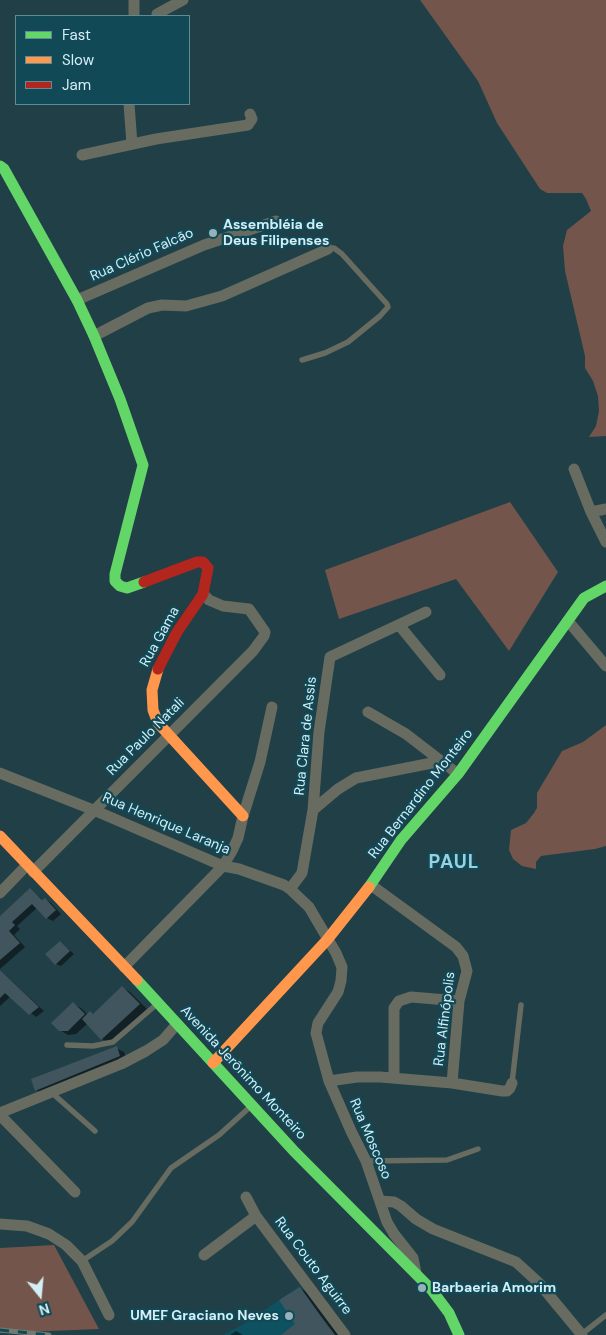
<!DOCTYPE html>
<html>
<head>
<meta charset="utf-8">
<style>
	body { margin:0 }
	#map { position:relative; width:606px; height:1335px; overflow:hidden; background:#203f47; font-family:"DM Sans",sans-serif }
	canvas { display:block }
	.legend { position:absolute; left:15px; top:15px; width:175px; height:90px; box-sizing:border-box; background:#114956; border:1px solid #5f8b96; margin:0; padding:6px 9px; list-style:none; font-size:15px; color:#d4eef6 }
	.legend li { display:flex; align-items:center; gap:10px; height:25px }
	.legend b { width:25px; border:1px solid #5f8b96 }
	.north { position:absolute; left:15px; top:1270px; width:50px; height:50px; -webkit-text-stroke:4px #114956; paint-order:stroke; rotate:163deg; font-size:14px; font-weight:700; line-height:20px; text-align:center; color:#d4eef6 }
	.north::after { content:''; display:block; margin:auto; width:18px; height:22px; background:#d4eef6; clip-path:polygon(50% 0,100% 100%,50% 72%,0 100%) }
</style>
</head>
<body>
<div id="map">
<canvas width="606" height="1335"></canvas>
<ul class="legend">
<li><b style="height:6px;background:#63d668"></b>Fast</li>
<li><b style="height:6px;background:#ff974d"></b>Slow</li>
<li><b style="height:6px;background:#b3261e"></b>Jam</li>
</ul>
<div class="north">N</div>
</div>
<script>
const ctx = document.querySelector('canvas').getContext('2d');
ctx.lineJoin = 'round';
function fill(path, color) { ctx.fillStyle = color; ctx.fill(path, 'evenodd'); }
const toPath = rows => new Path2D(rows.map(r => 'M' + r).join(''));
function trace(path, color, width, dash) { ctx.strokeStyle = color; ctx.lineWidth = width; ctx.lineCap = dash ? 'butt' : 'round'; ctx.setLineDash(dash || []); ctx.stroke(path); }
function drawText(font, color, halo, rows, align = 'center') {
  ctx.font = font + ' "DM Sans",sans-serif'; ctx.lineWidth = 4.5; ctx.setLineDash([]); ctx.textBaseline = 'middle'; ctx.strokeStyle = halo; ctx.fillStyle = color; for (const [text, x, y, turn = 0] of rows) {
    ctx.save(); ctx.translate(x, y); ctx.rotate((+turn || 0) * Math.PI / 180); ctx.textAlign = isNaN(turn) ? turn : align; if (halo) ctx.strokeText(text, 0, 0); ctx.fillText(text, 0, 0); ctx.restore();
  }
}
const built = toPath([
	[300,1286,335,1335,223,1335,245,1323]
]);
const green = toPath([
	[420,0,606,0,606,436,589,437,596,426,599,411,598,396,593,381,585,368,585,356,565,271,563,246,567,230,591,211,586,199,582,193,547,193,540,189,497,123,478,81],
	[510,502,558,572,509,651,456,579,339,619,325,570],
	[606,725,606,846,595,849,541,856,536,862,536,869,522,866,513,859,509,850,511,830,526,823,534,813,537,808,537,793,562,751,583,742],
	[54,1245,99,1329,0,1333,0,1248]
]);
const shadow = toPath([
	[30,889,44,901,45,899,51,903,61,914,53,921,47,918,38,907,17,926,20,929,14,935,25,947,0,969,0,917],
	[60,942,74,954,61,966,56,964],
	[0,970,44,1011,36,1017,11,996,0,1006],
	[123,988,130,992,147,1009,110,1043,102,1039,88,1023,76,1034,68,1035,60,1030,73,1004,81,1008,88,1015,94,1015],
	[116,1048,124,1052,127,1060,44,1094,36,1090],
	[300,1288,308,1293,339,1335,283,1335,297,1324],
	[236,1331,243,1335,230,1335]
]);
const building = toPath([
	[30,888,42,900,45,898,56,910,46,919,32,904,12,922,15,925,9,931,20,943,0,960,0,916],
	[60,941,70,951,55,965,45,954],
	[0,970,20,989,39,1007,29,1015,5,993,0,998],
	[122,986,140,1004,101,1040,82,1019,90,1011,93,1014],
	[73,1002,85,1014,68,1031,59,1031,51,1023],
	[117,1046,120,1056,35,1091,31,1079],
	[300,1287,320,1315,335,1335,281,1335,295,1324,279,1300]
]);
const lane = toPath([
	[302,360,325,353,348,342,380,316,388,307,387,304,342,254,334,248,328,249],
	[67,1045,93,1046,113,1042,157,1004],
	[512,1083,521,1005],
	[51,1092,95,1131],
	[366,1161,447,1160,478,1149],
	[82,1261,112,1241,132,1222,171,1168,219,1135,251,1106],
	[582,1334,606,1315]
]);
const street = toPath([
	[157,14,183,0],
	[134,16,134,0],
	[129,104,132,144],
	[82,155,156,139,248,125,252,119,250,114],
	[77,300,204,245,276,221],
	[94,336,148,308,162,305,186,306,222,296,328,249],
	[574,469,591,512,606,542],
	[591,512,606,509],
	[568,621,606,666],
	[399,625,440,675],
	[368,712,406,734,458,774],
	[0,773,96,811,223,866,239,869,284,885,290,889,309,907,336,953,342,967,341,981,338,992,318,1023,316,1033,329,1081,351,1131,366,1161,387,1222,394,1234,413,1258,416,1273],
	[313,810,338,789,356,778,442,761],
	[33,872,253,651,264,636,265,632,249,609,223,606,209,600,203,594],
	[371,885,456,947,463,956,467,971,459,1001,452,1083],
	[290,889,302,873,313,810,319,732,330,657,426,612],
	[0,893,27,865],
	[124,967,223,866,232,851,238,838,243,816,260,762,272,707],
	[394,1078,394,1008,399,1001,411,997,459,1001],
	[329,1081,357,1077,380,1077,452,1083,502,1091,507,1091,510,1088,512,1083],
	[0,1113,121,1064,146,1051,163,1040,177,1024],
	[0,1115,75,1192],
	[380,1201,394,1202,401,1206,416,1219,433,1229,516,1262,539,1283,582,1335],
	[256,1216,345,1335],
	[0,1224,27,1226,49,1234,66,1245,82,1261,109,1315],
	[204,1255,256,1216,246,1197]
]);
const fast = toPath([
	[0,166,4,169,77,300,94,336,120,399,143,465,115,574,115,581,120,586,127,588,144,582],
	[369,887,401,840,458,774,584,598,606,586],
	[137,980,293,1150,431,1289,449,1313,459,1335]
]);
const slow = toPath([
	[158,669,152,690,153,710,158,723,243,816],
	[0,836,137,980],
	[213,1063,327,940,369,887]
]);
const jam = toPath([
	[144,582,197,562,203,562,208,568,203,594,177,632,158,669]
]);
const rail = toPath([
	[0,1330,49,1335]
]);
const markers = [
	[213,233,5,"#95b1b9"],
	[422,1288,5,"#95b1b9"],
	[289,1316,5,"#95b1b9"]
];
const poiNames = [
	["Assembléia de",223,225],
	["Deus Filipenses",223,241],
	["Barbaeria Amorim",432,1288],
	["UMEF Graciano Neves",279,1316,"right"]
];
const streetNames = [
	["Rua Clério Falcão",142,255,-24],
	["Rua Gama",160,637,-61],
	["Rua Clara de Assis",306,736,-84],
	["Rua Paulo Natali",146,737,-45],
	["Rua Bernardino Monteiro",421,794,-52],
	["Rua Henrique Laranja",166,824,23],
	["Rua Alfinópolis",445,1019,-83],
	["Avenida Jerônimo Monteiro",243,1073,47],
	["Rua Moscoso",370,1139,67],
	["Rua Couto Aguirre",313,1266,53]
];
const districtNames = [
	["PAUL",454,863]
];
fill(built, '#0e5160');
fill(green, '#73554b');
fill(shadow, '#0007');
fill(building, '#40555e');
trace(lane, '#676b60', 5.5);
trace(street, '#676b60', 11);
trace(fast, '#63d668', 11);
trace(slow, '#ff974d', 11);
trace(jam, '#b3261e', 11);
trace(rail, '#727a74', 5);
trace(rail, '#114956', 3, [9]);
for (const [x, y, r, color] of markers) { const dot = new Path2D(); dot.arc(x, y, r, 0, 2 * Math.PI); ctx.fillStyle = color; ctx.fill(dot); trace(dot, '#114956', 2); }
drawText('bold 14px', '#d4eef6', '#114956', poiNames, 'left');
drawText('14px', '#d4eef6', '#114956', streetNames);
ctx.letterSpacing = '1px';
drawText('bold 19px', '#9ad0e0', '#114956', districtNames);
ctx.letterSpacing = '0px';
</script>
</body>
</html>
